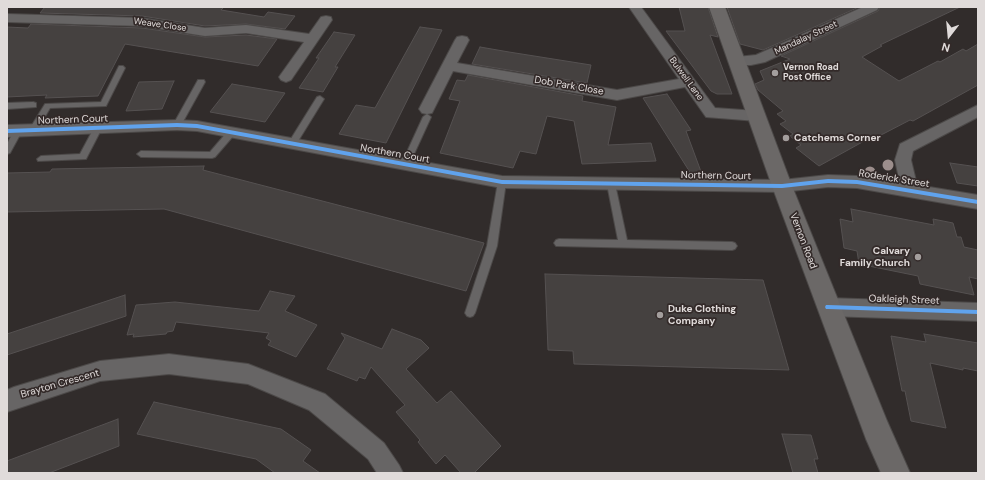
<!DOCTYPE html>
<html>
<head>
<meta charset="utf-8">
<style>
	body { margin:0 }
	#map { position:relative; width:985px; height:480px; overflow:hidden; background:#312c2b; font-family:"DM Sans",sans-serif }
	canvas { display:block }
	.frame { position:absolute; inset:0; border:8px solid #e0dbda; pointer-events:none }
	.north { position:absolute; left:929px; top:16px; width:40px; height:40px; -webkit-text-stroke:3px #332a29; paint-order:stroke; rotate:196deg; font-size:11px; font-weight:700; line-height:16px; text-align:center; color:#e0dbda }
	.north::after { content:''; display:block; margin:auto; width:14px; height:18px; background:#e0dbda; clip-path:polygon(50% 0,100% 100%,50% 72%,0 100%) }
</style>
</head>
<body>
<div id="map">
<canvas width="985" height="480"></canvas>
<div class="frame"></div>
<div class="north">N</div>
</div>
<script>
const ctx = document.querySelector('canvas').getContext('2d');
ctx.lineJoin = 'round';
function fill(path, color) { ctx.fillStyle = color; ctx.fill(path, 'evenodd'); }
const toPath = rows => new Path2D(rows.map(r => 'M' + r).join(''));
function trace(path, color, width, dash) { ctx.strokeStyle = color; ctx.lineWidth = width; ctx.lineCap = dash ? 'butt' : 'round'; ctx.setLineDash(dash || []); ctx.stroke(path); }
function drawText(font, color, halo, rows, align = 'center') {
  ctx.font = font + ' "DM Sans",sans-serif'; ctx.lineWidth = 3.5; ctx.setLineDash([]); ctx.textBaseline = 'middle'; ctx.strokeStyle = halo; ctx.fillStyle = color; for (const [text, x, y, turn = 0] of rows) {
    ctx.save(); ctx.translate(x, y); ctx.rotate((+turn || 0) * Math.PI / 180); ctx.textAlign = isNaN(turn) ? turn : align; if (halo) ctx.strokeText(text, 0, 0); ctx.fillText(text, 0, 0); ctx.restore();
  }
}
const building = toPath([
	[45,7,224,7,221,10,264,17,268,12,295,16,285,29,246,24,205,26,142,16,40,13,45,7],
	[679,7,708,7,718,37,710,35,732,94,717,94,711,91,666,31,685,31,679,7],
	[727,7,859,7,763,50,740,44,727,7],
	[880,7,960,7,880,45,882,46,862,57,899,81,938,61,940,62,963,49,966,51,978,44,978,85,913,121,910,120,883,134,866,140,819,166,796,148,801,145,790,136,793,134,780,124,786,121,777,114,783,111,758,90,755,84,764,80,760,71,790,59,781,56,878,11,880,7],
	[31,24,142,28,205,37,246,35,277,39,258,66,125,44,98,96,45,98,47,95,7,97,7,27,28,28,31,24],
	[420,27,442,30,386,143,339,134,356,105,375,108,420,27],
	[334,32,355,35,335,67,338,67,323,92,299,88,319,58,316,58,334,32],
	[480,47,509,52,591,65,587,83,472,64,480,47],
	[468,75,583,96,582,101,616,107,608,145,651,143,656,161,582,164,574,121,547,116,536,154,520,151,513,168,440,153,460,101,449,99,457,80,465,81,468,75],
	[174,81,162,109,126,111,139,82,174,81],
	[232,84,285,93,265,122,210,112,232,84],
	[667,94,691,130,686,131,703,177,693,177,643,98,667,94],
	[950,163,978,167,978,186,957,183,950,163],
	[204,166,203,170,484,243,466,291,164,209,7,212,7,173,50,172,52,169,204,166],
	[851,209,934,225,933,219,953,223,957,237,961,237,964,247,978,250,978,279,969,277,974,295,920,284,918,276,859,264,857,251,844,248,840,219,853,222,851,209],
	[545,274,763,280,789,370,574,364,573,351,548,350,545,274],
	[270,291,295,296,285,311,317,325,296,357,268,345,271,341,266,338,269,333,176,322,173,331,167,332,166,334,133,337,134,334,127,335,136,305,175,302,259,311,270,291],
	[125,295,126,316,7,355,7,334,125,295],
	[392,329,421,340,429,348,406,369,437,403,451,391,501,446,474,473,461,473,445,455,436,464,418,442,420,440,396,412,405,405,371,367,365,379,359,377,357,381,327,369,345,338,341,333,382,349,392,329],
	[924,334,978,343,978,371,963,368,963,370,930,363,946,428,911,421,905,391,902,391,891,336,926,342,924,334],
	[154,402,281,429,311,450,303,461,320,473,275,473,256,459,137,434,154,402],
	[118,419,119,446,49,473,7,473,7,461,118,419],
	[782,434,811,435,818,459,814,459,818,473,793,473,782,434]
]);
const lane = toPath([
	[119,66,123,66,125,68,106,106,50,108,36,132,30,132,29,130,45,104,101,102,119,66],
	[198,80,204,80,205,82,180,127,174,127,173,125,198,80],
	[320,96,324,99,295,146,289,146,288,144,289,142,317,97,320,96],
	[33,102,36,103,36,107,7,109,7,103,33,102],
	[427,114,431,117,409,165,408,167,402,167,401,165,423,117,427,114],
	[98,125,102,128,86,159,38,161,37,159,41,156,80,154,95,126,98,125],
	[18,128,22,131,10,153,7,154,7,144,15,129,18,128],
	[231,130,234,131,235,133,234,135,215,157,212,158,141,157,137,154,141,151,210,152,228,131,231,130],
	[502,179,506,182,497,246,475,313,473,316,470,317,467,316,465,313,487,246,498,182,502,179],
	[611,181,615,184,627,240,732,242,735,243,737,246,735,249,732,250,556,246,554,243,556,240,559,239,618,240,607,184,611,181]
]);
const street = toPath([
	[629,7,641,7,715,108,757,111,762,112,765,116,762,120,757,121,706,117,685,87,617,100,453,71,432,113,427,114,422,113,419,109,455,40,457,37,462,36,467,37,469,40,457,63,617,90,679,79,629,7],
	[863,7,879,7,877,10,765,62,751,65,737,65,732,64,730,61,732,58,737,57,756,55,863,7],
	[7,14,142,18,205,28,246,25,309,34,321,17,326,16,331,17,332,20,291,80,286,82,281,80,279,77,304,42,246,33,205,36,142,26,7,22,7,14],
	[978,105,978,117,913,151,911,160,917,185,978,195,978,209,857,188,828,187,782,192,502,188,197,131,177,130,7,137,7,125,177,120,197,121,502,176,782,180,828,175,857,176,900,183,895,160,900,144,978,105],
	[828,298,978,303,978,321,828,316,821,313,818,307,821,301,828,298],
	[169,354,248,364,325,394,384,443,399,465,403,473,377,473,368,459,309,410,248,384,169,374,100,381,7,412,7,390,14,387,100,361,169,354]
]);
const secondary = toPath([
	[709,7,725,7,792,186,887,421,910,473,881,473,866,439,772,186,709,7]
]);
const cycleway = toPath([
	[177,123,197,124,502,180,782,184,828,179,857,180,978,200,978,204,857,184,828,183,782,188,502,184,197,128,177,127,7,133,7,129,177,123],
	[826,305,828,305,978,310,978,314,828,309,826,309,825,307,826,305]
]);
const trees = [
	[888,165],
	[870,172]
];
const markers = [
	[775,73,4,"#a39e9d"],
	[786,138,4,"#a39e9d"],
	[918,257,4,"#a39e9d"],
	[660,315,4,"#a39e9d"]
];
const farStreetnames = [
	["Weave Close",160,25,8],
	["Mandalay Street",806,38,-25],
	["Bulwell Lane",686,79,54]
];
const farPoinames = [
	["Vernon Road",783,68],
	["Post Office",783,78]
];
const streetNames = [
	["Dob Park Close",569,86,10],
	["Northern Court",73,120,-2],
	["Northern Court",395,154,10],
	["Northern Court",716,176,1],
	["Roderick Street",894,179,9],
	["Vernon Road",803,241,69],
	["Oakleigh Street",904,300,2],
	["Brayton Crescent",60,384,-16]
];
const poiNames = [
	["Catchems Corner",794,138],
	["Calvary",910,251,"right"],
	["Family Church",910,263,"right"],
	["Duke Clothing",668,309],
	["Company",668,321]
];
fill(building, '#454140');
trace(building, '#555151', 1);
trace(lane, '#4c4948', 2);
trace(street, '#4c4948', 2);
trace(secondary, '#4c4948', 2);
fill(lane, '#676565');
fill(street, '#676565');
fill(secondary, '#6b6867');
fill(cycleway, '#60a3ed');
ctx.fillStyle = '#9c8e8c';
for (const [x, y] of trees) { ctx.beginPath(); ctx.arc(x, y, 5.5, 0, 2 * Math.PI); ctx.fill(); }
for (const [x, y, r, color] of markers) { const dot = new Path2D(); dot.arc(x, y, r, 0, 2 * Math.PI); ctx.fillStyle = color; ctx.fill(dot); trace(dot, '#332a29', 1.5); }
drawText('9px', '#e0dbda', '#332a29', farStreetnames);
drawText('bold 9px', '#e0dbda', '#332a29', farPoinames, 'left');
drawText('10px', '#e0dbda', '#332a29', streetNames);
drawText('bold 10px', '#e0dbda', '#332a29', poiNames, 'left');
</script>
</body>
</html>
